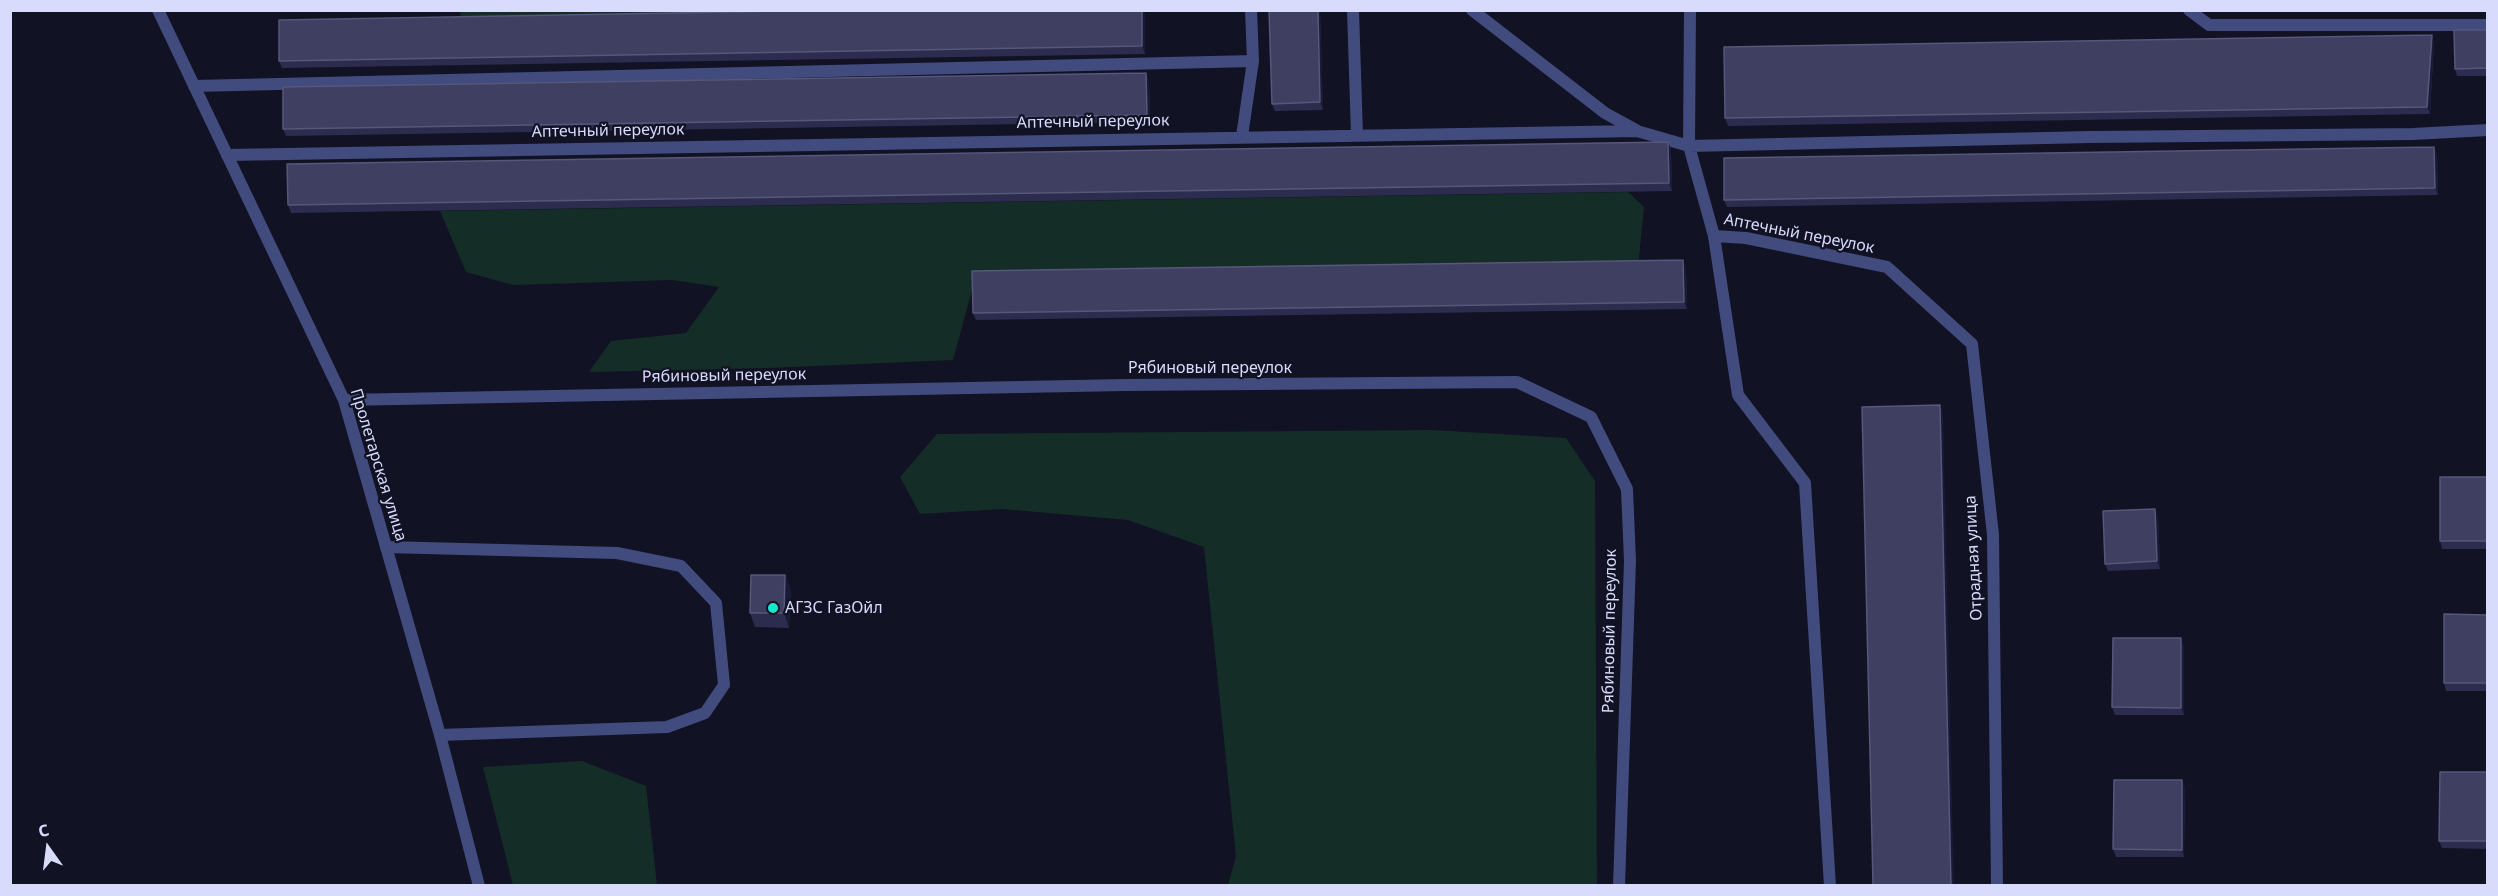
<!DOCTYPE html>
<html>
<head>
<meta charset="utf-8">
<style>
	body { margin:0 }
	#map { position:relative; width:2498px; height:896px; overflow:hidden; background:#111223; font-family:"Noto Sans",sans-serif }
	canvas { display:block }
	.frame { position:absolute; inset:0; border:12px solid #d8dbfb; pointer-events:none }
	.north { position:absolute; left:18px; top:818px; width:60px; height:60px; -webkit-text-stroke:4px #111223; paint-order:stroke; rotate:346deg; font-size:16px; font-weight:700; line-height:24px; text-align:center; color:#d8dbfb }
	.north::after { content:''; display:block; margin:auto; width:21px; height:27px; background:#d8dbfb; clip-path:polygon(50% 0,100% 100%,50% 72%,0 100%) }
</style>
</head>
<body>
<div id="map">
<canvas width="2498" height="896"></canvas>
<div class="frame"></div>
<div class="north">С</div>
</div>
<script>
const ctx = document.querySelector('canvas').getContext('2d');
ctx.lineJoin = 'round';
function fill(path, color) { ctx.fillStyle = color; ctx.fill(path, 'evenodd'); }
const toPath = rows => new Path2D(rows.map(r => 'M' + r).join(''));
function trace(path, color, width, dash) { ctx.strokeStyle = color; ctx.lineWidth = width; ctx.lineCap = dash ? 'butt' : 'round'; ctx.setLineDash(dash || []); ctx.stroke(path); }
function drawText(font, color, halo, rows, align = 'center') {
  ctx.font = font + ' "Noto Sans",sans-serif'; ctx.lineWidth = 4.5; ctx.setLineDash([]); ctx.textBaseline = 'middle'; ctx.strokeStyle = halo; ctx.fillStyle = color; for (const [text, x, y, turn = 0] of rows) {
    ctx.save(); ctx.translate(x, y); ctx.rotate((+turn || 0) * Math.PI / 180); ctx.textAlign = isNaN(turn) ? turn : align; if (halo) ctx.strokeText(text, 0, 0); ctx.fillText(text, 0, 0); ctx.restore();
  }
}
const green = toPath([
	[460,10,790,11,461,24],
	[1628,192,1644,207,1638,268,975,279,953,360,768,368,589,372,611,341,686,333,719,287,672,280,513,285,466,272,440,211],
	[1433,430,1566,438,1595,481,1597,885,1228,885,1236,856,1204,547,1128,520,1002,509,920,514,900,477,937,434],
	[582,761,646,786,657,885,513,885,483,767]
]);
const lane = toPath([
	[1353,10,1357,135],
	[1472,10,1605,113,1636,130],
	[1690,10,1689,146,2090,137,2413,134,2488,130],
	[2189,10,2209,25,2488,25],
	[194,86,1253,61],
	[1242,136,1253,61,1251,10],
	[227,155,1637,131,1689,146,1714,236],
	[386,547,617,553,681,566,716,603,724,685,705,713,667,727,440,735]
]);
const street = toPath([
	[158,10,344,400,440,735,479,886],
	[344,400,1125,385,1517,382,1591,417,1627,489,1630,561,1619,886],
	[1830,886,1805,483,1738,395,1714,236,1746,238,1887,267,1972,344,1993,535,1997,886]
]);
const wall = toPath([
	[1320,10,1323,110,1275,111,1272,104],
	[2383,10,2449,10,2449,11,2383,11],
	[2452,10,2487,10,2487,11,2452,11],
	[1145,13,1145,54,282,68,279,61],
	[2487,30,2487,76,2457,76,2455,69],
	[2434,42,2430,114,1728,126,1725,118],
	[1146,73,1149,81,1150,122,286,136,283,129],
	[1668,142,1671,149,1672,191,291,213,288,205],
	[2437,154,2438,195,1727,207,1724,200],
	[1683,260,1686,268,1687,309,976,320,973,313],
	[2487,477,2487,549,2442,549,2440,541],
	[2158,516,2160,569,2108,571,2105,564],
	[785,575,791,590,789,628,755,627,750,613],
	[2487,615,2487,691,2446,691,2444,683],
	[2184,646,2184,715,2115,715,2112,707],
	[2487,772,2487,849,2442,848,2439,841],
	[2182,780,2185,788,2184,857,2116,857,2113,849]
]);
const shadedWall = toPath([
	[1142,10,1144,10,1145,13,1145,54,1142,46],
	[1318,10,1320,10,1323,110,1320,102],
	[2432,35,2434,42,2430,114,2427,107],
	[1146,73,1149,81,1150,122,1147,115],
	[1668,142,1671,149,1672,191,1669,183],
	[2434,147,2437,154,2438,195,2435,188],
	[1683,260,1686,268,1687,309,1684,302],
	[1940,405,1943,413,1954,885,1951,885],
	[2155,509,2158,516,2160,569,2157,561],
	[785,575,791,590,789,628,784,613],
	[2181,638,2184,646,2184,715,2181,708],
	[2182,780,2185,788,2184,857,2182,850]
]);
const building = toPath([
	[841,10,1142,10,1142,46,279,61,279,20,841,10],
	[1269,10,1318,10,1320,102,1272,104,1269,10],
	[2454,30,2487,30,2487,68,2455,69,2454,30],
	[2432,35,2427,107,1725,118,1724,47,2432,35],
	[1146,73,1147,115,283,129,283,87,1146,73],
	[1668,142,1669,183,288,205,287,164,1668,142],
	[2434,147,2435,188,1724,200,1724,158,2434,147],
	[1683,260,1684,302,973,313,972,271,1683,260],
	[1940,405,1951,885,1873,885,1862,407,1940,405],
	[2440,477,2487,477,2487,541,2440,541,2440,477],
	[2155,509,2157,561,2105,564,2103,511,2155,509],
	[751,575,785,575,784,613,750,613,751,575],
	[2444,614,2487,615,2487,683,2444,683,2444,614],
	[2113,638,2181,638,2181,708,2112,707,2113,638],
	[2440,772,2487,772,2487,841,2439,841,2440,772],
	[2114,780,2182,780,2182,850,2113,849,2114,780]
]);
const markers = [
	[773,608,6,"#1ae5cf"]
];
const streetNames = [
	["Аптечный переулок",1093,122,-1],
	["Аптечный переулок",608,131,-1],
	["Аптечный переулок",1799,234,11],
	["Рябиновый переулок",1210,368],
	["Рябиновый переулок",724,376,-1],
	["Пролетарская улица",378,465,73],
	["Отрадная улица",1974,558,-93],
	["Рябиновый переулок",1610,631,-89]
];
const poiNames = [
	["АГЗС ГазОйл",785,608]
];
fill(green, '#152d27');
trace(lane, '#414b7d', 12);
trace(street, '#414b7d', 12);
fill(wall, '#2c2c4f');
fill(shadedWall, '#191a36');
fill(building, '#3e3f61');
trace(building, '#56577a', 1.5);
for (const [x, y, r, color] of markers) { const dot = new Path2D(); dot.arc(x, y, r, 0, 2 * Math.PI); ctx.fillStyle = color; ctx.fill(dot); trace(dot, '#111223', 2); }
drawText('16px', '#d8dbfb', '#111223', streetNames);
drawText('16px', '#d8dbfb', '#111223', poiNames, 'left');
</script>
</body>
</html>
